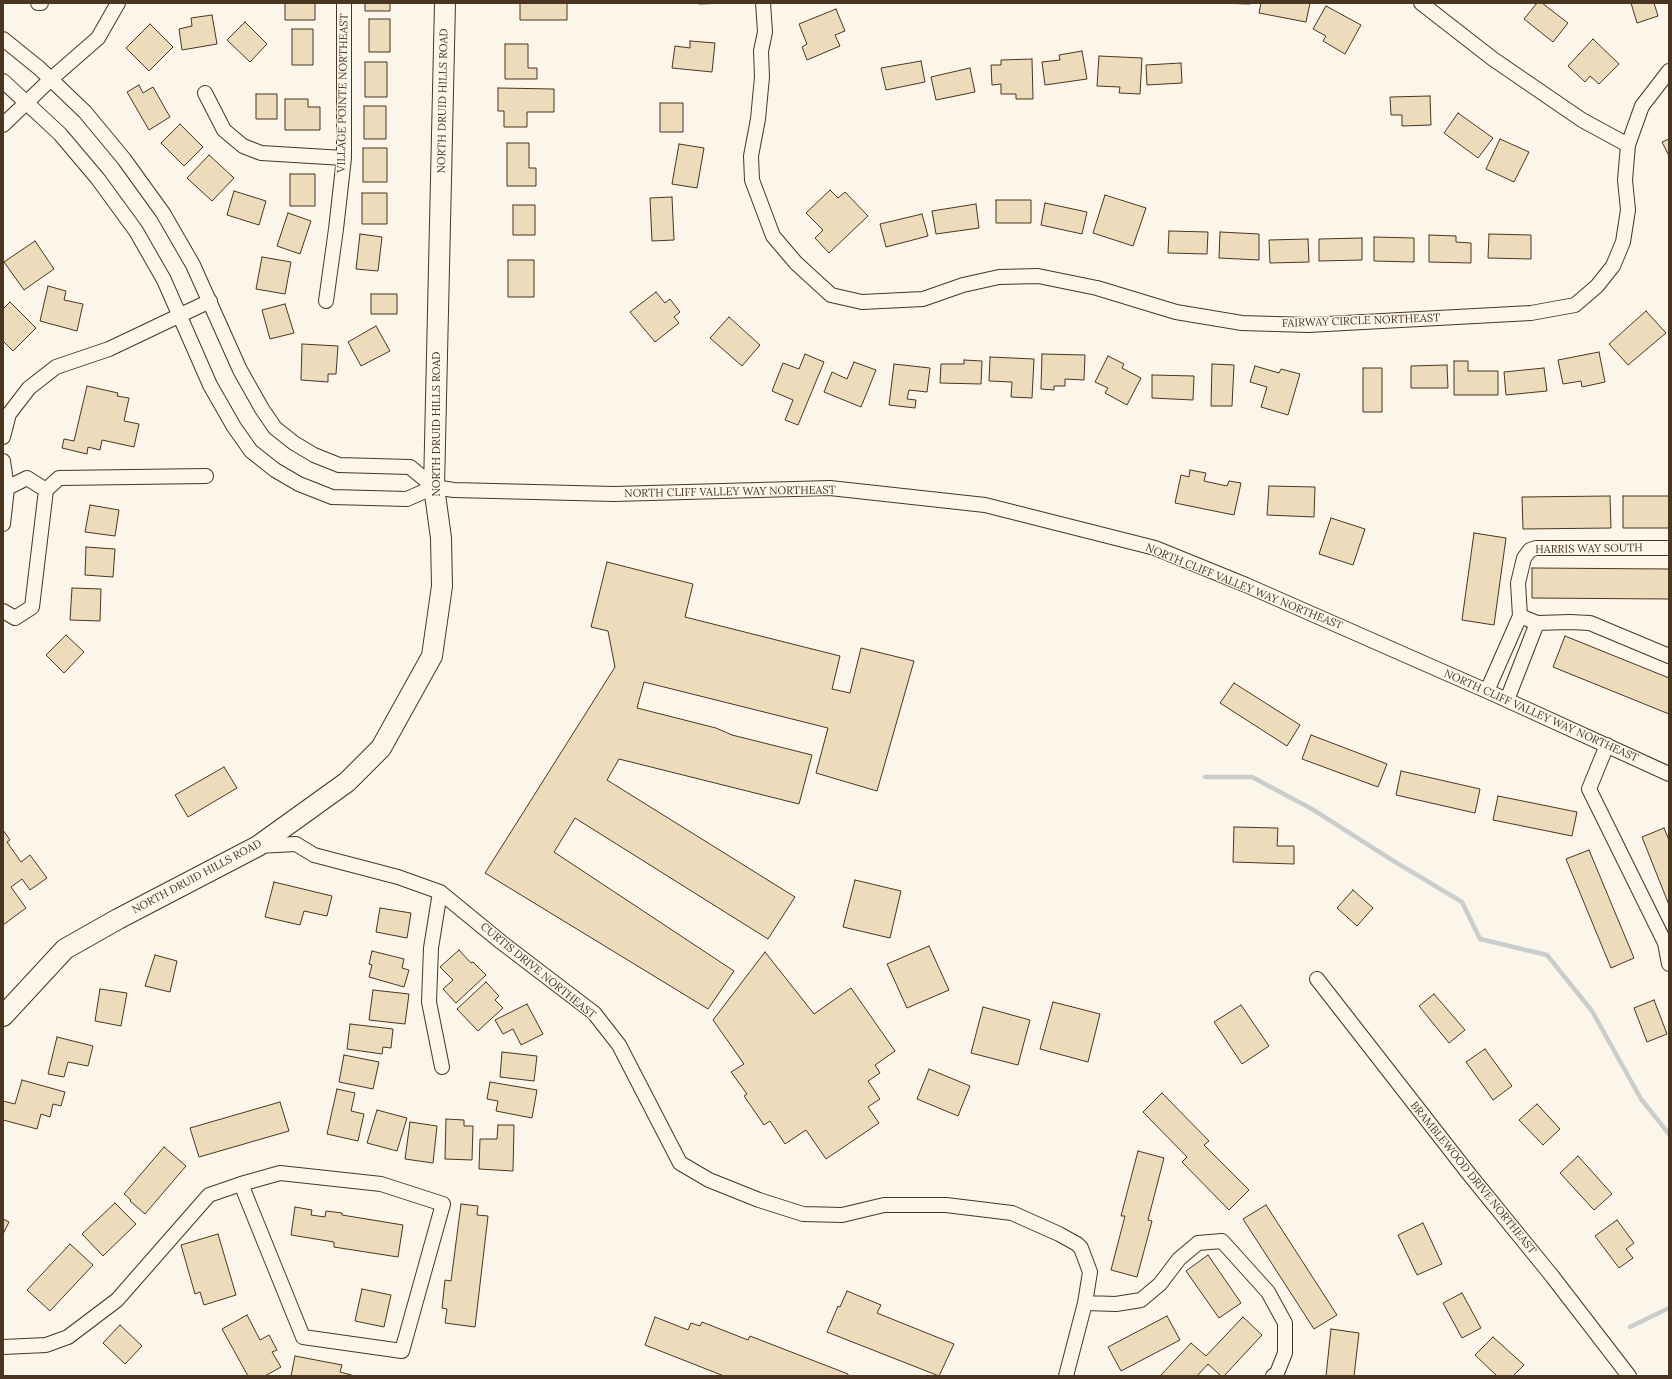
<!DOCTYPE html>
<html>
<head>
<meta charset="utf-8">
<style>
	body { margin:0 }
	#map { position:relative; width:1672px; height:1379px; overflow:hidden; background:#fbf6e9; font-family:Lora,serif }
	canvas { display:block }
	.frame { position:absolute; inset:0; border:4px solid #4a3520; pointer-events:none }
</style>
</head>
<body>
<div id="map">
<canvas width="1672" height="1379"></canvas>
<div class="frame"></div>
</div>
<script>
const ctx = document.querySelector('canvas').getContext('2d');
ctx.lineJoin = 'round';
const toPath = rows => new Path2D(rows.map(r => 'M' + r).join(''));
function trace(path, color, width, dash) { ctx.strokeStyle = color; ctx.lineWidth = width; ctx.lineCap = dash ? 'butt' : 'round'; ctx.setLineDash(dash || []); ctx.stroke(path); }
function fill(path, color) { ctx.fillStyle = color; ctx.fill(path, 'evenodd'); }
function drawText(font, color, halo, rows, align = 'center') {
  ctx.font = font + ' Lora,serif'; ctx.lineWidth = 3; ctx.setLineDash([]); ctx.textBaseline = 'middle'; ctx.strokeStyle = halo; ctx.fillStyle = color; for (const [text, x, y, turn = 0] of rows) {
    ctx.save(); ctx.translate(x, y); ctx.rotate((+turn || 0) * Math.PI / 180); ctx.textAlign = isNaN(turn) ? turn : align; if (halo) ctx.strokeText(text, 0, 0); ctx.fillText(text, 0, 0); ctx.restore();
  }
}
const stream = toPath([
	[1205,777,1252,777,1312,809,1392,860,1462,902,1480,939,1547,955,1592,1011,1641,1099,1669,1134],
	[1630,1327,1669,1308]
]);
const building = toPath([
	[285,3,315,3,315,20,285,20,285,3],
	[365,3,390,3,390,11,365,11,365,3],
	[520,3,567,3,567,20,520,20,520,3],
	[699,3,727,3,699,4,699,3],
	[1215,3,1250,3,1250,4,1215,3],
	[1261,3,1310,3,1306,22,1259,13,1261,3],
	[1537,3,1542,3,1568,23,1553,42,1524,19,1537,3],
	[1631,3,1654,3,1658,16,1637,23,1631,3],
	[1326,6,1361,25,1345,54,1323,41,1326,36,1313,29,1326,6],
	[836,9,845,31,835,35,840,46,807,60,802,47,807,44,799,24,836,9],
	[212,15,217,44,182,50,179,29,192,26,191,18,212,15],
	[369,19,390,19,390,52,369,52,369,19],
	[245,22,267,44,250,62,227,40,245,22],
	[150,24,173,47,149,71,126,48,150,24],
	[292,29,313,29,313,65,292,65,292,29],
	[1593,39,1619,64,1599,84,1590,76,1585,82,1568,66,1593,39],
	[690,41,715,43,712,72,672,68,675,46,690,48,690,41],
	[505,44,528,44,528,68,537,68,537,79,505,79,505,44],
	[1082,51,1087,79,1045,85,1042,62,1060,60,1059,55,1082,51],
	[1099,56,1142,58,1140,94,1119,93,1120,87,1097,86,1099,56],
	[1032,59,1033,99,1016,99,1016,94,1001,94,1001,84,992,85,991,65,1001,65,1001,60,1032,59],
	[921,61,925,82,886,90,881,68,921,61],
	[365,62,387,62,387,97,365,97,365,62],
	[1181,63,1182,83,1147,85,1146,65,1181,63],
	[970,68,975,92,936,100,931,77,970,68],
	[139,85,143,93,153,87,170,117,149,130,127,92,139,85],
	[498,88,554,89,554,112,527,112,527,127,504,127,504,111,498,111,498,88],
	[256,94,277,94,277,119,256,119,256,94],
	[1430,96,1431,125,1402,126,1402,115,1391,115,1390,97,1430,96],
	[285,99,308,99,308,107,320,107,320,130,285,130,285,99],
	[660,103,683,103,683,132,660,132,660,103],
	[364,106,386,106,386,139,364,139,364,106],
	[1458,113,1493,138,1478,158,1444,133,1458,113],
	[180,124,203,147,184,166,161,143,180,124],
	[1500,139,1529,152,1514,182,1486,169,1500,139],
	[1669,139,1669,156,1662,142,1669,139],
	[507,143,529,143,529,168,536,168,536,186,507,186,507,143],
	[679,144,704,148,697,188,672,184,679,144],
	[363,148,387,148,387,182,363,182,363,148],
	[209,155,234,178,212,201,187,178,209,155],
	[290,174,315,174,315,206,290,206,290,174],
	[830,190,838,198,845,192,868,216,829,253,815,238,823,230,806,213,830,190],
	[234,191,266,201,259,225,227,215,234,191],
	[362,193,387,193,387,224,362,224,362,193],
	[1105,195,1146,208,1133,246,1093,233,1105,195],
	[672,197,674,240,652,241,650,198,672,197],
	[996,200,1031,200,1031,223,996,223,996,200],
	[1045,203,1087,212,1082,234,1041,225,1045,203],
	[976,204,979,228,936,234,932,211,976,204],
	[513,205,535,205,535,235,513,235,513,205],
	[288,213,311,221,300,254,277,246,288,213],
	[922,214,928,236,886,247,880,224,922,214],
	[1169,231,1208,232,1207,254,1168,253,1169,231],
	[1220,232,1259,234,1259,260,1219,258,1220,232],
	[360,234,382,237,378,271,356,269,360,234],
	[1489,234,1531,235,1531,259,1488,258,1489,234],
	[1429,235,1456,236,1456,242,1471,243,1471,263,1429,262,1429,235],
	[1374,237,1414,238,1414,262,1374,261,1374,237],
	[1362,238,1362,260,1319,261,1319,239,1362,238],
	[1308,239,1309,262,1270,263,1269,240,1308,239],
	[35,241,54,269,24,290,4,262,35,241],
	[262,257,291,262,285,294,256,289,262,257],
	[508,260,534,260,534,297,508,297,508,260],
	[48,286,66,291,64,300,83,304,77,331,40,321,48,286],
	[656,292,665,303,670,299,680,312,674,317,679,323,655,342,630,312,656,292],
	[371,294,397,294,397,314,371,314,371,294],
	[10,302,36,328,13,351,3,341,3,309,10,302],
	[285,304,294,333,270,339,262,310,285,304],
	[1646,311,1666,333,1628,365,1609,344,1646,311],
	[729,317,760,345,742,366,710,338,729,317],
	[376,326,390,351,361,366,348,342,376,326],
	[302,344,338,346,336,374,328,374,328,382,301,380,302,344],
	[1599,352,1605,382,1582,387,1581,381,1563,384,1558,360,1599,352],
	[805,354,824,362,798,425,785,420,793,400,772,391,783,363,799,369,805,354],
	[1042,354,1085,355,1084,380,1065,379,1065,386,1054,386,1054,390,1041,389,1042,354],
	[1108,356,1124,364,1122,368,1141,378,1127,405,1105,393,1108,388,1095,382,1108,356],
	[990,357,1034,359,1032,398,1011,397,1012,382,989,381,990,357],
	[964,360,982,361,981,384,940,383,941,364,964,364,964,360],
	[1454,361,1468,361,1468,371,1498,371,1498,395,1454,395,1454,361],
	[854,362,876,370,861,407,824,392,832,372,847,379,854,362],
	[894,364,930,368,927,392,909,390,907,399,916,400,915,408,889,405,894,364],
	[1212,364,1234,365,1232,406,1211,406,1212,364],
	[1447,365,1448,388,1411,388,1411,366,1447,365],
	[1255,366,1279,373,1281,369,1300,374,1288,415,1261,407,1267,387,1250,382,1255,366],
	[1363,368,1382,368,1382,412,1363,412,1363,368],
	[1544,368,1547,391,1506,395,1504,372,1544,368],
	[1152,375,1194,376,1193,400,1152,398,1152,375],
	[87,386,118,393,117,396,129,398,124,421,139,424,134,447,102,440,100,450,88,447,87,454,62,448,64,439,74,441,87,386],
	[1190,470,1206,473,1204,481,1227,486,1229,481,1241,483,1234,515,1175,503,1181,475,1189,477,1190,470],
	[1269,486,1315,487,1314,517,1267,515,1269,486],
	[1610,496,1611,528,1523,529,1522,497,1610,496],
	[1623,496,1669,496,1669,528,1623,528,1623,496],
	[90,505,119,510,115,536,85,532,90,505],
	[1331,518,1365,529,1353,565,1319,554,1331,518],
	[1474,533,1506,538,1494,625,1462,620,1474,533],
	[86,547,115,549,113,577,85,575,86,547],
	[607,562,693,584,685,617,840,656,832,689,850,693,861,648,914,661,877,791,816,773,828,728,644,682,637,708,716,728,732,735,812,755,799,804,619,759,607,780,795,897,768,939,575,818,554,852,734,971,708,1009,485,873,615,667,608,631,591,627,607,562],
	[1532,568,1669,569,1669,599,1532,598,1532,568],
	[72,588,101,589,100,621,70,620,72,588],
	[66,635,84,652,64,673,46,655,66,635],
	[1565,636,1669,678,1669,714,1553,667,1565,636],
	[1234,683,1300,725,1287,746,1220,703,1234,683],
	[1311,735,1387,764,1378,787,1302,759,1311,735],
	[224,767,237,788,188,817,175,795,224,767],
	[1401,771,1480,789,1475,813,1396,795,1401,771],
	[1498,796,1577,812,1572,836,1493,820,1498,796],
	[1234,827,1278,828,1277,846,1294,846,1294,864,1233,862,1234,827],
	[1664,828,1669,840,1669,905,1642,837,1664,828],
	[3,830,10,840,7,842,21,862,30,855,47,878,30,890,22,879,11,887,26,908,3,925,3,830],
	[1589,850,1634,958,1611,968,1566,859,1589,850],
	[855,880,901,891,890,938,843,927,855,880],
	[274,882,332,896,327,916,304,911,300,925,265,917,274,882],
	[1353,890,1373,908,1357,926,1337,908,1353,890],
	[380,908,411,913,407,938,376,932,380,908],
	[929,946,949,990,907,1008,887,964,929,946],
	[459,950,471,963,473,962,486,975,456,1003,443,989,453,980,440,967,459,950],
	[372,951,404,959,402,968,409,970,404,987,369,977,372,965,369,964,372,951],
	[765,952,814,1014,851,988,895,1051,875,1065,880,1073,868,1081,880,1099,868,1107,879,1123,826,1159,806,1130,785,1144,770,1121,764,1125,744,1096,747,1094,731,1072,744,1064,713,1020,765,952],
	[155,955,177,961,170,992,145,986,155,955],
	[486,982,499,996,495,1000,503,1008,478,1031,457,1009,486,982],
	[100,989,127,993,121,1026,95,1021,100,989],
	[373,990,409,994,405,1024,369,1020,373,990],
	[1434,994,1465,1030,1449,1043,1419,1006,1434,994],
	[1654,1000,1667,1034,1647,1042,1634,1008,1654,1000],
	[1053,1002,1100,1014,1088,1062,1040,1049,1053,1002],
	[527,1004,543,1034,521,1045,513,1029,503,1034,495,1020,527,1004],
	[1241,1005,1269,1046,1242,1064,1214,1022,1241,1005],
	[983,1007,1030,1020,1018,1065,971,1053,983,1007],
	[350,1024,393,1029,391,1048,383,1047,382,1054,347,1049,350,1024],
	[57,1037,93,1046,88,1066,68,1062,64,1077,48,1074,57,1037],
	[1485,1049,1512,1086,1493,1100,1466,1062,1485,1049],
	[502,1052,537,1056,534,1081,500,1077,502,1052],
	[344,1055,379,1062,373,1089,339,1082,344,1055],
	[929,1069,970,1086,958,1116,917,1099,929,1069],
	[22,1080,65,1092,61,1106,53,1104,50,1117,41,1114,37,1129,3,1120,3,1101,15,1104,22,1080],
	[490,1082,537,1090,532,1118,496,1111,498,1101,487,1099,490,1082],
	[337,1089,355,1093,351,1111,364,1114,358,1141,327,1134,337,1089],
	[1162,1093,1209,1141,1204,1145,1249,1190,1229,1210,1182,1162,1187,1157,1143,1112,1162,1093],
	[280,1102,289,1131,199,1157,190,1128,280,1102],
	[1537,1104,1560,1129,1543,1145,1519,1120,1537,1104],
	[377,1110,407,1118,397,1151,367,1143,377,1110],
	[446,1119,464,1120,464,1126,473,1126,472,1160,445,1159,446,1119],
	[410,1122,437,1126,433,1163,405,1159,410,1122],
	[498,1125,514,1125,513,1171,479,1169,480,1139,497,1139,498,1125],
	[164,1147,186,1166,145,1214,130,1201,131,1200,124,1194,164,1147],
	[1138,1151,1164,1158,1148,1220,1152,1221,1137,1277,1111,1270,1125,1216,1121,1216,1138,1151],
	[1578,1156,1612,1194,1594,1210,1560,1173,1578,1156],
	[115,1203,136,1224,103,1256,82,1234,115,1203],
	[461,1204,478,1206,477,1215,488,1216,475,1327,445,1323,447,1309,442,1308,445,1280,451,1281,461,1204],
	[1266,1205,1337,1315,1314,1329,1243,1219,1266,1205],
	[295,1207,312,1210,311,1215,325,1217,326,1211,342,1213,342,1215,403,1225,398,1257,334,1247,334,1242,291,1235,295,1207],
	[3,1219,9,1222,3,1234,3,1219],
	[1617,1220,1634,1243,1626,1249,1633,1258,1619,1268,1595,1236,1617,1220],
	[1423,1223,1442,1264,1417,1275,1398,1235,1423,1223],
	[218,1234,236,1295,204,1305,200,1292,195,1294,181,1245,218,1234],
	[70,1244,93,1265,50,1311,27,1290,70,1244],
	[1208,1255,1241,1303,1219,1318,1186,1271,1208,1255],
	[362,1289,391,1295,384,1327,355,1321,362,1289],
	[847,1291,881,1305,877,1313,954,1344,939,1376,827,1332,838,1306,840,1307,847,1291],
	[1462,1293,1481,1328,1462,1338,1443,1303,1462,1293],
	[247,1315,260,1340,269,1335,277,1350,272,1352,281,1367,265,1376,248,1376,222,1329,247,1315],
	[1167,1316,1180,1340,1121,1371,1108,1347,1167,1316],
	[655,1317,688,1330,691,1323,700,1326,702,1322,748,1340,750,1336,848,1374,848,1376,724,1376,645,1345,655,1317],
	[1243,1317,1262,1335,1224,1376,1221,1376,1208,1364,1197,1376,1160,1376,1191,1343,1206,1356,1243,1317],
	[120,1325,142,1346,125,1364,103,1343,120,1325],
	[1331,1329,1359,1333,1354,1376,1326,1376,1331,1329],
	[1493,1337,1524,1365,1513,1376,1497,1376,1475,1355,1493,1337],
	[295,1356,342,1365,340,1372,355,1376,291,1376,295,1356]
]);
const street = toPath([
	[38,3,41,3],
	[763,3,765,32,761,51,762,77,758,119,751,156,752,180,773,236,796,263,831,295,862,302,923,299,963,285,999,277,1038,276,1097,288,1176,312,1242,323,1308,325,1531,313,1575,305,1597,286,1613,266,1623,242,1628,210,1625,180,1628,145,1642,106,1669,71],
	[1421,3,1493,59,1582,120,1628,145],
	[3,39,39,68,85,112,124,159,163,213,193,265,240,370,262,409,275,428,294,443,314,455,339,465,410,467,434,487],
	[3,81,60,134,98,179,136,231,164,280,210,385,234,427,251,451,275,470,299,484,332,497,407,499,434,487],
	[205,93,224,130,243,146,261,153,344,158],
	[3,125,51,79,98,38,118,3],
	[326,301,336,229,344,158,344,3],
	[3,437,9,414,29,388,56,367,109,349,210,301],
	[3,461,7,488],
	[434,487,454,490,614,494,830,488,985,505,1155,548,1246,585,1487,691,1669,774],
	[46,490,59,478,206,476],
	[3,524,7,488,27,478,46,490,32,607,15,618,3,611],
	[1669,548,1536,548,1530,550,1524,558,1518,583,1520,616,1537,623,1570,622,1590,623,1669,656],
	[1487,691,1520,616],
	[1507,700,1537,623],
	[1607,745,1589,789,1665,943,1669,964],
	[258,846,296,844,314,855,398,877,440,892,501,942,594,1013,619,1045,680,1163,709,1180,759,1200,803,1214,842,1215,884,1205,946,1205,1012,1213,1059,1234,1077,1244,1081,1248,1090,1272,1085,1303,1066,1376],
	[440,892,431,948,429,1002,442,1067],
	[1317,979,1469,1174,1552,1276,1629,1376],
	[280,1173,381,1184,443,1204,402,1351,303,1337,241,1184,280,1173],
	[1085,1303,1116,1304,1141,1300,1160,1284,1179,1259,1198,1243,1222,1241,1268,1292,1285,1323,1285,1353,1277,1373,1273,1376],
	[3,1347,46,1345,68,1337,117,1300,209,1195,241,1184]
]);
const secondary = toPath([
	[3,1016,65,949,118,919,258,846,347,782,381,748,432,656,442,586,441,538,434,487,445,3]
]);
const streetNames = [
	["VILLAGE POINTE NORTHEAST",343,93,-89],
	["NORTH DRUID HILLS ROAD",443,101,-89],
	["FAIRWAY CIRCLE NORTHEAST",1361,321,-2],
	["NORTH DRUID HILLS ROAD",437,424,-90],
	["NORTH CLIFF VALLEY WAY NORTHEAST",730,492,-1],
	["HARRIS WAY SOUTH",1589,549,-1],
	["NORTH CLIFF VALLEY WAY NORTHEAST",1244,587,22],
	["NORTH CLIFF VALLEY WAY NORTHEAST",1541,716,24],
	["NORTH DRUID HILLS ROAD",197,877,-28],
	["CURTIS DRIVE NORTHEAST",538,971,39],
	["BRAMBLEWOOD DRIVE NORTHEAST",1473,1178,51]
];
trace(stream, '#c9cecd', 4.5);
fill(building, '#ecdcbc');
trace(building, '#4a3520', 1);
trace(street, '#4a3520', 16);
trace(secondary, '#4a3520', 22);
trace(street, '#fbf6e9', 14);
trace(secondary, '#fbf6e9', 20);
drawText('11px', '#4a3520', '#fbf6e9', streetNames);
</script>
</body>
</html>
